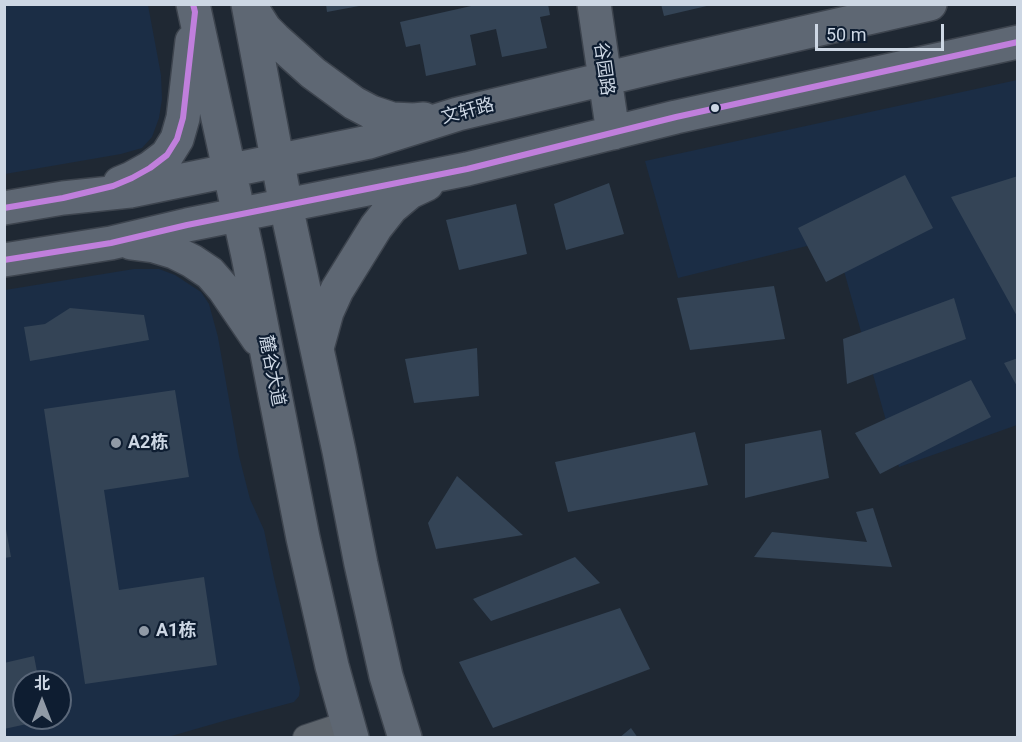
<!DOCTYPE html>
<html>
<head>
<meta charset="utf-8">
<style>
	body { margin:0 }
	#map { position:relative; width:1022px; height:742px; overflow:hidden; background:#1f2833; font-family:Roboto,"Noto Sans SC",sans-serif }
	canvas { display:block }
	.frame { position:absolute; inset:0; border:6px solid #cdd7e4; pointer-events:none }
	.north { position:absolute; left:12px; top:670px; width:60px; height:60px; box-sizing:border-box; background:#0e1d31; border:2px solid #5a6779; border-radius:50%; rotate:0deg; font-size:16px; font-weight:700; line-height:24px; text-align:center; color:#cdd7e4 }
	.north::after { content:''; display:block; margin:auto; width:21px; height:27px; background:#909aa6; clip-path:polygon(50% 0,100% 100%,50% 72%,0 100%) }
	.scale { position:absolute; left:815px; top:24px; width:129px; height:27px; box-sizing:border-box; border:3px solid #cdd7e4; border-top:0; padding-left:8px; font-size:18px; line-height:21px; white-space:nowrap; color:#cdd7e4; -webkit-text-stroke:4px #0e1d31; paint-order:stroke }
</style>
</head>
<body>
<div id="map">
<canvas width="1022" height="742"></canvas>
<div class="frame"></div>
<div class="north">北</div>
<div class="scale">50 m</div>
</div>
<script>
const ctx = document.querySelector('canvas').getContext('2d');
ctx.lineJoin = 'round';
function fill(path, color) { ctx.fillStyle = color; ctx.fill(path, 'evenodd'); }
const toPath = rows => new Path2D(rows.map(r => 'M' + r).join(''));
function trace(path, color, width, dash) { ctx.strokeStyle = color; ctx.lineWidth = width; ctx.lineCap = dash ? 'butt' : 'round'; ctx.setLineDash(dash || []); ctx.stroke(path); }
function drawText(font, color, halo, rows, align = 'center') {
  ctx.font = font + ' Roboto,"Noto Sans SC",sans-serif'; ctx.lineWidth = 4.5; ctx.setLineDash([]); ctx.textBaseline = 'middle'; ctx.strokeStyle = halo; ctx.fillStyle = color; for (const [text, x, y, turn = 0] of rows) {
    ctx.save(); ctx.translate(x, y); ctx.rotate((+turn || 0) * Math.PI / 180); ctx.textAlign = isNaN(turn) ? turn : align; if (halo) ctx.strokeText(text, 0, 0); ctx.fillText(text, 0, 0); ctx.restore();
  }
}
const built = toPath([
	[5,4,148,5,161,75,162,99,159,118,152,137,142,148,121,154,5,174],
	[1017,80,1017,425,899,467,835,239,678,278,645,161],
	[134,269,159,269,175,275,201,292,209,304,218,337,239,456,250,499,264,530,274,578,297,676,300,688,299,696,294,702,227,720,168,737,5,738,5,290],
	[24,682,60,682,60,718,24,718]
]);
const building = toPath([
	[326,4,359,4,359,6,327,12],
	[480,4,548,4,550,15,540,17,547,48,502,57,496,29,470,35,476,65,426,76,420,44,406,47,400,22],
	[661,4,711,4,711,5,664,16],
	[905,175,933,228,826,282,798,228],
	[1018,176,1018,318,951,197],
	[609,183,624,234,566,250,554,204],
	[516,204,527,254,459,270,446,220],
	[774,286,785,339,690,350,677,298],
	[954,298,966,339,847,384,843,339],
	[70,308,144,315,149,340,30,361,24,327,45,324],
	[477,348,479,396,414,403,405,359],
	[1018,358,1018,388,1004,363],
	[971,380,991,417,880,474,855,433],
	[175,390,189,477,104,490,119,590,204,577,217,665,85,684,44,409],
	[821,430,829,478,745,498,745,444],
	[695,432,708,485,568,512,555,462],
	[457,476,523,535,436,549,428,523],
	[873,508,892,567,754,557,772,532,867,542,856,512],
	[4,529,6,529,11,557,4,558],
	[575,557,600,583,491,621,473,599],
	[620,608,650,669,493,728,459,662],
	[34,656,39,682,24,682,24,718,50,719,4,729,4,663],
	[631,728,638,738,619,738]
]);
const minor = toPath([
	[306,738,348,724]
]);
const major = toPath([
	[193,4,248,256,303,538,332,666,352,738],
	[248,4,286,206,339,451,361,564,386,676,405,738],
	[594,4,613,133],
	[251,7,265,29,275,39,313,73,354,103,371,112,392,119,414,120,424,119],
	[120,183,132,178,150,168,167,155,177,139,183,118,192,41],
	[4,208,63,198,130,191,369,142,458,114,671,63,930,4],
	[131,243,154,246,174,252,192,261,210,273,224,289,258,339],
	[4,260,111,243,187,225,467,169,676,117,1018,42],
	[317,348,327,312,337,290,376,227,391,208,410,192,427,184]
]);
const bus1 = toPath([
	[4,208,63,198,113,186,132,178,150,168,167,155,177,139,183,118,195,12,193,4],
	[4,260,111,243,187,225,467,169,676,117,1018,42]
]);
const markers = [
	[715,108,5,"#cdd7e4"],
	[116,443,6,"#909aa6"],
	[144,631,6,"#909aa6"]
];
const streetNames = [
	["谷园路",603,69,82],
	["文轩路",468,112,-15],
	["麓谷大道",271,371,79]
];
const poiNames = [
	["A2栋",128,443],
	["A1栋",156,631]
];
fill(built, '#1b2d45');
fill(building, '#344456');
trace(minor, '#3d444e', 28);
trace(major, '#3d444e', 36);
trace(minor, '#5d646c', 26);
trace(major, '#5e6773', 33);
trace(bus1, '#c07fdc', 6);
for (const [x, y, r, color] of markers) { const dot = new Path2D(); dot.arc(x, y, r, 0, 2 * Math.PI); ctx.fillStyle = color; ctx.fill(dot); trace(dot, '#0e1d31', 2); }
drawText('18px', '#cdd7e4', '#0e1d31', streetNames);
drawText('bold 18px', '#cdd7e4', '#0e1d31', poiNames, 'left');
</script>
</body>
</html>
